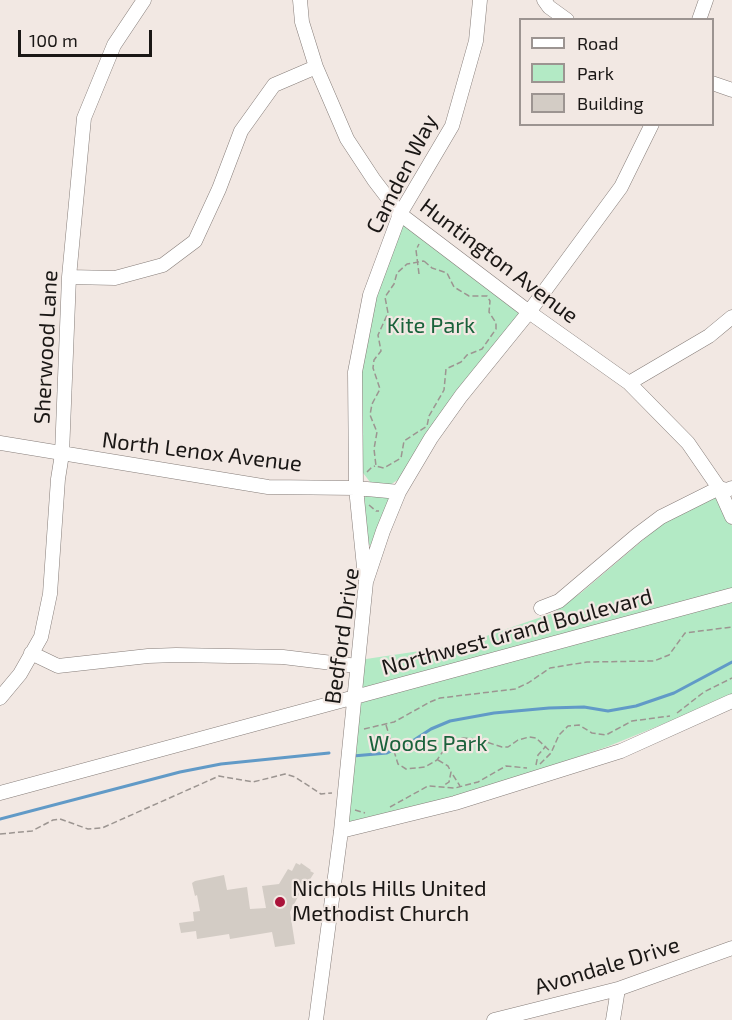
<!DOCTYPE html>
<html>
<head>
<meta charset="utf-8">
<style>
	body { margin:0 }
	#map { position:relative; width:732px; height:1020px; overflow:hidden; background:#f2e8e3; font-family:"Exo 2",sans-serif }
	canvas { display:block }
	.legend { position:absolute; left:519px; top:18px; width:195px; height:108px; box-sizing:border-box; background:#f2e8e3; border:2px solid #9c9491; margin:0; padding:8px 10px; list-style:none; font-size:18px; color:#1a1715 }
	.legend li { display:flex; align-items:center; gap:12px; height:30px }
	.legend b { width:30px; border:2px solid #9c9491 }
	.scale { position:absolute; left:18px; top:30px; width:134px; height:27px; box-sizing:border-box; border:3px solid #1a1715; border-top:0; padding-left:8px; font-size:18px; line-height:21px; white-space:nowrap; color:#1a1715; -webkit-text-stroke:4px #f2e8e3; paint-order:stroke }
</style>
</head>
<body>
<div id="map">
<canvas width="732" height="1020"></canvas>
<ul class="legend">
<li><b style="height:8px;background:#fff"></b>Road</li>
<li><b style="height:16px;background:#b3eac5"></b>Park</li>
<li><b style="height:16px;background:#d3ccc5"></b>Building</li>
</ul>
<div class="scale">100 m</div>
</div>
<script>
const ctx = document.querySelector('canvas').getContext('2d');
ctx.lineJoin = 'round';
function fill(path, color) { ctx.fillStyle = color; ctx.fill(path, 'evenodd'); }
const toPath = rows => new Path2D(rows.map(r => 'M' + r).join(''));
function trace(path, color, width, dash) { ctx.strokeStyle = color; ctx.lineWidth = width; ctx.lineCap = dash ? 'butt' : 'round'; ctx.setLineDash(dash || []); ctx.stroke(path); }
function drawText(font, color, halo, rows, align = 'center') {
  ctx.font = font + ' "Exo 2",sans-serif'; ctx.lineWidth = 4.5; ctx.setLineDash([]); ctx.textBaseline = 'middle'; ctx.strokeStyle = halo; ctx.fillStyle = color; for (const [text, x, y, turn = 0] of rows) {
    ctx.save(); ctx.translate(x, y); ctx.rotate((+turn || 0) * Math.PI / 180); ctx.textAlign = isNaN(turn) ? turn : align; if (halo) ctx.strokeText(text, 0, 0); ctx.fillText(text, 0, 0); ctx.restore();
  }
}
const green = toPath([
	[402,225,406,225,519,311,520,314,399,479,390,485,378,485,370,482,360,469,357,397,371,307],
	[367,495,387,496,390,501,374,544,370,545,368,544,363,499],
	[715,498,719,501,732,526,732,589,364,690,359,686,362,656,366,659,460,645,553,613,582,592,663,523,711,499],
	[732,601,732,696,609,746,549,767,446,800,351,823,348,821,359,703]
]);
const stream = toPath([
	[353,756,387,753,414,740,431,729,450,721,494,713,549,708,584,707,608,711,636,706,674,693,732,662],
	[0,819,180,772,221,764,329,753]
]);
const building = toPath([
	[296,863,300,865,301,863,311,870,310,871,314,873,309,881,313,883,307,892,302,889,290,912,295,944,275,947,272,932,230,939,229,934,197,939,196,931,181,933,179,923,194,921,193,912,200,911,197,895,195,896,192,883,195,881,224,875,227,890,247,887,250,909,266,908,262,886,279,884,288,869,292,871]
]);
const path = toPath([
	[424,261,432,268,447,273,454,287,469,296,487,296,490,301,489,312,496,323,496,329,482,349,467,355,461,362,446,369,444,390,429,416,427,426,404,441,401,458,384,468,376,466,374,449,377,432,370,415,372,404,380,389,373,368,374,360,381,351,378,335,388,313,385,297,394,284,397,273,407,264,424,261],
	[419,274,416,250,419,244],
	[367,472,372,467,375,466],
	[369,505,376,511,379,511],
	[677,713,704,692,732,678],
	[386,725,398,764,406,769,425,767,437,760,446,747,462,738,477,739,502,747,508,747,518,740,529,737,536,738,551,752],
	[364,729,394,722,430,702,440,698,515,689,528,683,550,668,587,662,654,661,669,655,685,633,732,627],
	[438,760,448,766,451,772,449,782,443,786],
	[540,764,551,753,559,735,568,726,579,725,592,733,606,735,632,721,670,716],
	[536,765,538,755,546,746],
	[453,775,460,786],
	[390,807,428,786,455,788,478,782,506,766,527,768],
	[355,810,365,813],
	[0,834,32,831,53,820,60,819,88,829,102,828,219,776,253,782,285,774,295,777,321,794,332,793]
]);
const minor = toPath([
	[300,0,302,22,316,67,347,139,374,180,400,214,529,312,629,383,688,443,719,488,732,517],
	[544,0,549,7,567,20],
	[699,20,706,0],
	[712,83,732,90],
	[69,277,115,278,163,265,195,241,219,189,241,131,274,85,316,67],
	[629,383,709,336,732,317],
	[0,443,268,487,356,488,399,492],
	[365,577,356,488,355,372,370,295,400,214,452,126,476,41,480,0],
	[541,608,559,601,637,535,661,517,719,488,727,490,732,488],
	[31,653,58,666,148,656,176,655,283,657,357,666],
	[0,698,20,674,41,637,50,594,58,479,62,454,69,277,84,118,114,45,144,0],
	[0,793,732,595],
	[341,831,455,803,621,751,732,701],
	[316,1020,341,831,366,582,383,531,399,492,431,438,461,396,529,312,621,187,652,124],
	[494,1020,618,989,732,948],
	[613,1020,618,989]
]);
const markers = [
	[280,902,6,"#aa133a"]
];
const streetNames = [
	["Camden Way",402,174,-63],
	["Huntington Avenue",499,261,37],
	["Sherwood Lane",46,347,-87],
	["North Lenox Avenue",202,452,7],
	["Northwest Grand Boulevard",517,632,-15],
	["Bedford Drive",342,636,-82],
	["Avondale Drive",607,966,-17]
];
const parkNames = [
	["Kite Park",431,326],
	["Woods Park",428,744]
];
const poiNames = [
	["Nichols Hills United",292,889],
	["Methodist Church",292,914]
];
fill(green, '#b3eac5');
trace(stream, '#619ac7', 3);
fill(building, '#d3ccc5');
trace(minor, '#867d79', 15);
trace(path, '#9c9591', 1.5, [6, 3]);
trace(minor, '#fff', 14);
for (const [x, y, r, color] of markers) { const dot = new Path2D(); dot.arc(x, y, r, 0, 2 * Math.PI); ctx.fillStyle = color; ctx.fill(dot); trace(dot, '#f2e8e3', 2); }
drawText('22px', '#1a1715', '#f2e8e3', streetNames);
drawText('22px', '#1a623b', '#f2e8e3', parkNames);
drawText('22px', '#1a1715', '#f2e8e3', poiNames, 'left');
</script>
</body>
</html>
